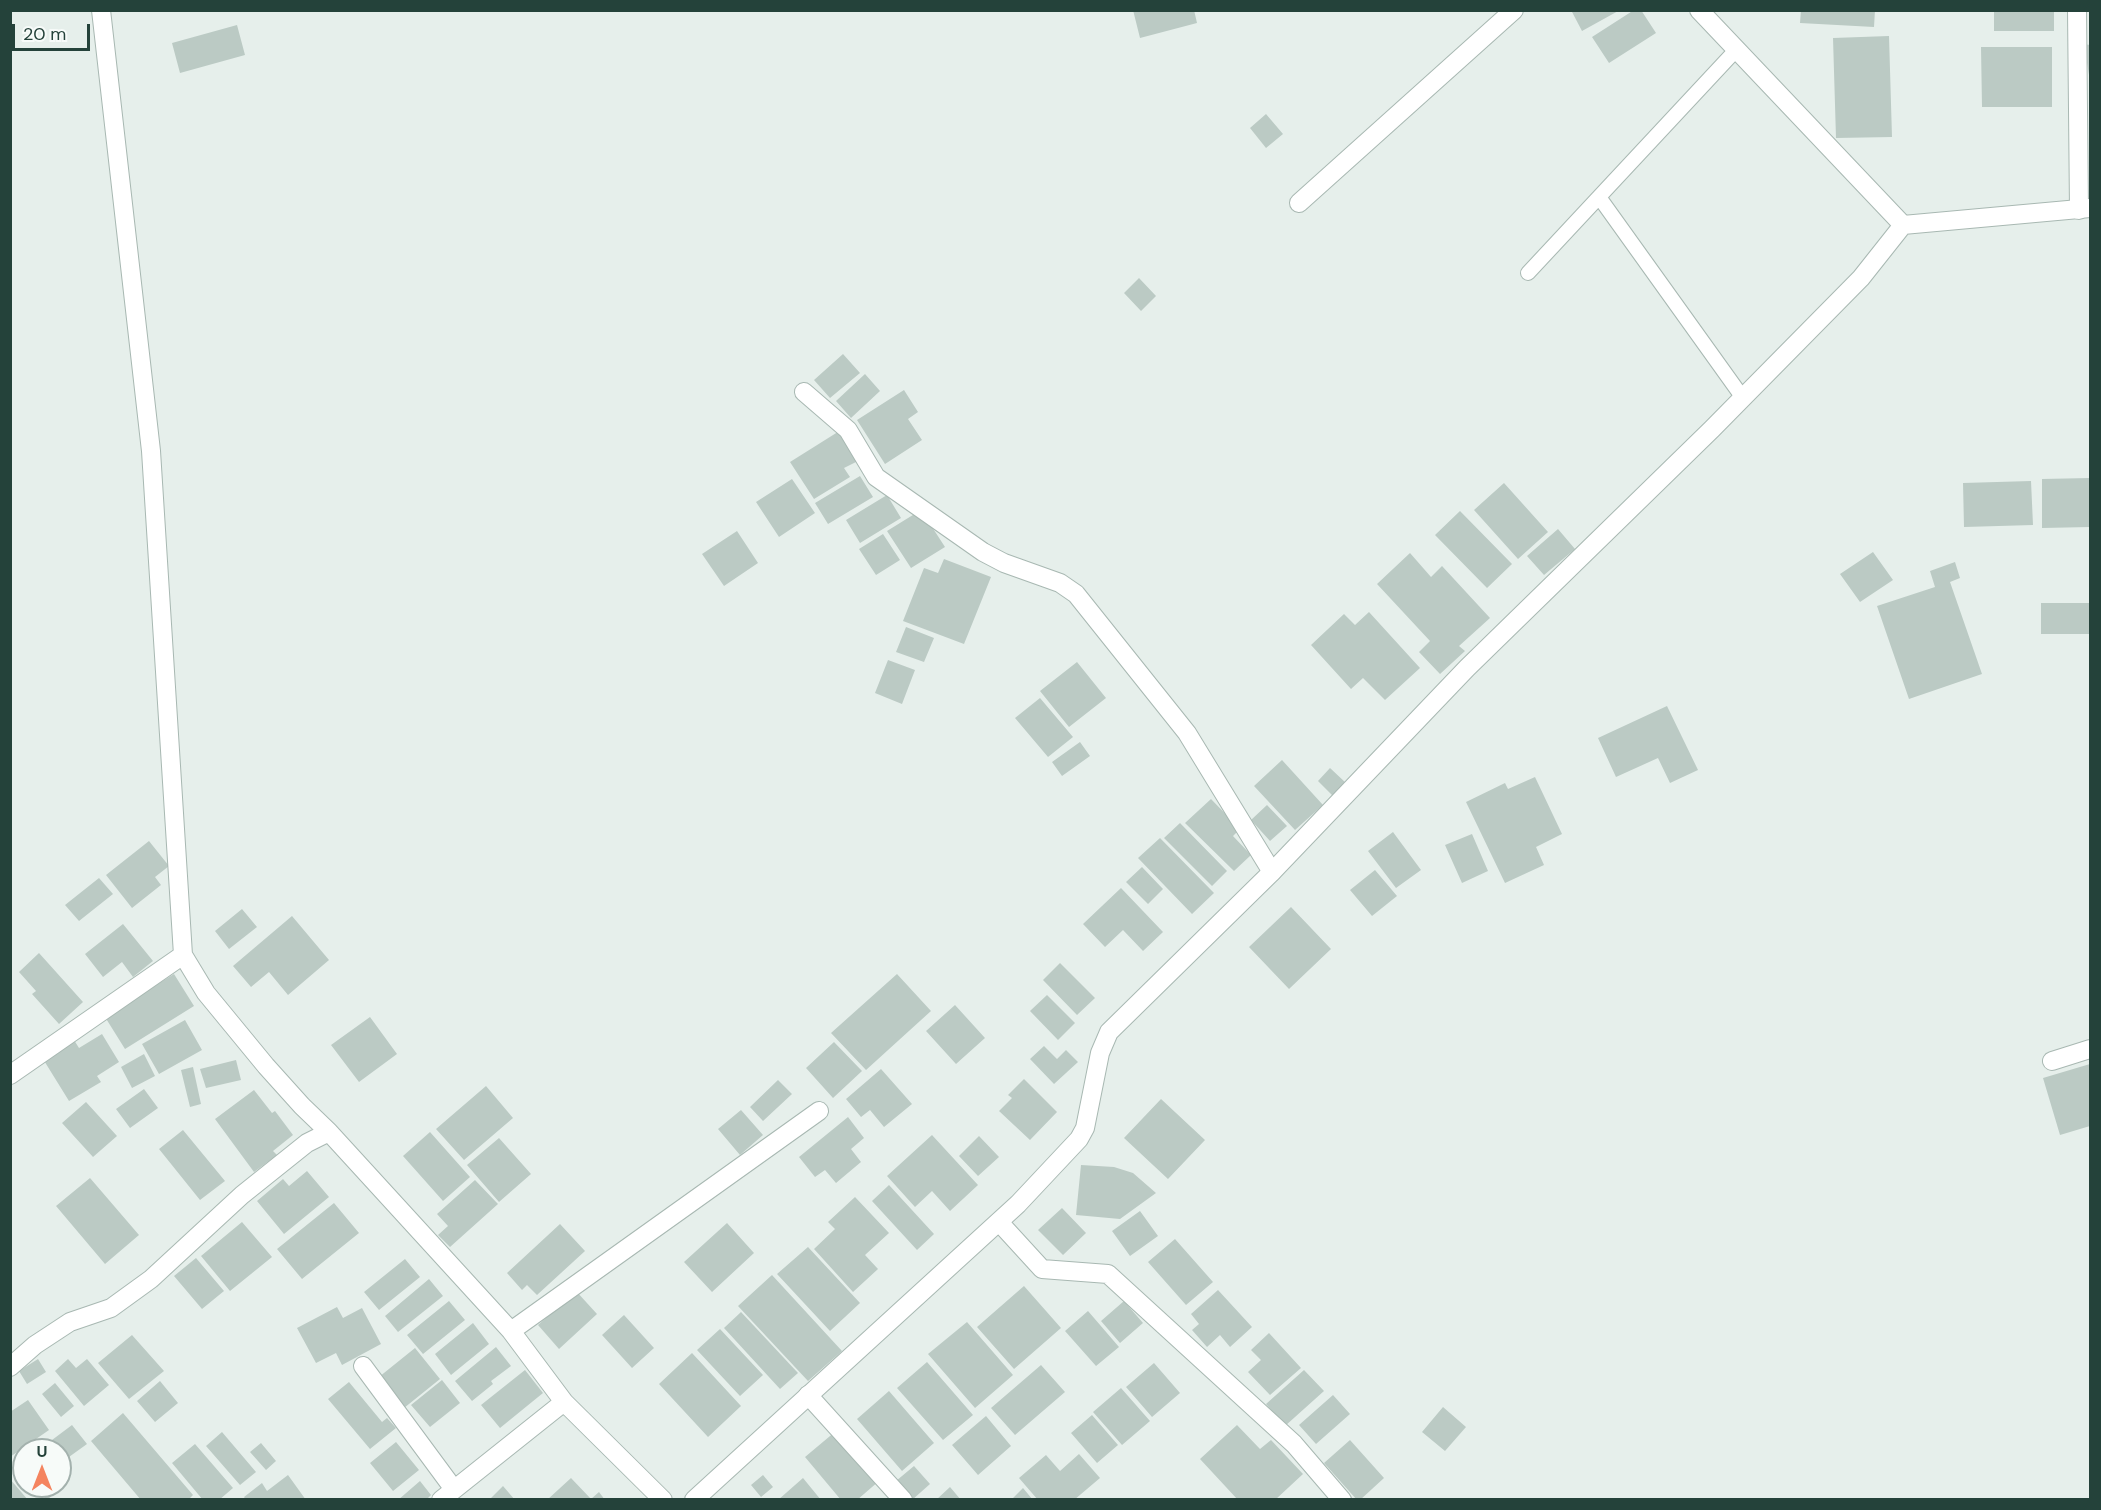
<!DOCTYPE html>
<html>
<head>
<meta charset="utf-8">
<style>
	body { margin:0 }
	#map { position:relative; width:2101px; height:1510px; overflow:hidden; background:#e6efeb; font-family:"DM Sans",sans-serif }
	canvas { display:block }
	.frame { position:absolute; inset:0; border:12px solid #24423a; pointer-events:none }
	.north { position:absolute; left:12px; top:1438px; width:60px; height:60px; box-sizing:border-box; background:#f7fbf9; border:2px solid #a3b1ad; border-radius:50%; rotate:0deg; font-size:16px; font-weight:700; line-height:24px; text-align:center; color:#24423a }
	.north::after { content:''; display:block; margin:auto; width:21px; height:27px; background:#f4845f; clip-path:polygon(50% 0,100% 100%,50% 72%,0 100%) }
	.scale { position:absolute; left:12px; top:24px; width:78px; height:27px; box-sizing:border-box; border:3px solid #24423a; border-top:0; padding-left:8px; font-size:18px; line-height:21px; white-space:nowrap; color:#24423a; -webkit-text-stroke:4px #f7fbf9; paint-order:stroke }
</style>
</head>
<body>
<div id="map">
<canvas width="2101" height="1510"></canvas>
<div class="frame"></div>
<div class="north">U</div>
<div class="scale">20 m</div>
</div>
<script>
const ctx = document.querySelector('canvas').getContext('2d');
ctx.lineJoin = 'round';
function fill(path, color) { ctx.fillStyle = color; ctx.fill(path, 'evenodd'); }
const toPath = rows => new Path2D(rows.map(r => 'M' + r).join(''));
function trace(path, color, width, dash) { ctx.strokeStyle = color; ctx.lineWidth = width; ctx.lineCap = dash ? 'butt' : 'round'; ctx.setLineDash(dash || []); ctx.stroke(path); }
const building = toPath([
	[1133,10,1194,10,1197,23,1140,38],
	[1571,10,1620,10,1582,31],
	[1634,10,1641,10,1656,33,1609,63,1592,37],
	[1801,10,1875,10,1874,27,1800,23],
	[1994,10,2054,10,2054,31,1994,31],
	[237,25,245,55,180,73,172,43],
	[1889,36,1892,137,1836,138,1833,38],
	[2084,44,2090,45,2090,75,2089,75],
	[1981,47,2052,47,2052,107,1982,107],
	[1266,114,1283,134,1266,148,1250,128],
	[1139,278,1156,296,1141,311,1124,293],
	[843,354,860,373,830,398,814,380],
	[865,374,880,391,851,418,836,401],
	[904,390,918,412,908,419,922,440,885,464,857,420],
	[841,430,860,460,844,468,850,477,814,499,790,462],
	[860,476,873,497,828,524,815,503],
	[2090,478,2090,527,2042,528,2042,479],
	[792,479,815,513,779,537,756,502],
	[2031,481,2033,525,1964,527,1963,483],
	[1504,483,1548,532,1518,559,1474,510],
	[887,495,901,518,860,543,846,520],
	[921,510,945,547,911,568,887,531],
	[1460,511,1512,564,1487,588,1435,535],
	[1558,529,1575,549,1544,575,1527,556],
	[737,531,758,563,724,586,702,554],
	[883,534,900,560,876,575,859,549],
	[1873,552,1893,580,1860,602,1840,574],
	[1410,553,1431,577,1442,566,1490,618,1459,646,1465,651,1440,674,1419,652,1430,641,1377,584],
	[944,559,991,577,964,644,903,621,924,568,938,573],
	[1955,562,1960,578,1950,582,1982,674,1909,699,1877,606,1935,587,1930,571],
	[2041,603,2090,603,2090,634,2041,634],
	[1369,612,1420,668,1385,700,1363,678,1351,689,1311,645,1344,614,1355,625],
	[906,627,934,638,924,662,896,652],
	[888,660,915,670,902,704,875,693],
	[1077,662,1106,698,1069,727,1040,691],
	[1040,698,1073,737,1048,757,1015,718],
	[1667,706,1698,770,1670,783,1658,758,1616,777,1598,738],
	[1080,742,1090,756,1062,776,1052,762],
	[1282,760,1323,805,1295,830,1254,786],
	[1330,768,1346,783,1333,796,1318,781],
	[1535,777,1562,834,1536,847,1544,865,1505,883,1466,802,1505,783,1508,789],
	[1211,799,1240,829,1233,836,1251,855,1234,871,1185,823],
	[1267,805,1287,826,1270,841,1251,820],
	[1180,823,1227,871,1212,886,1164,838],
	[1393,832,1421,870,1396,888,1368,851],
	[1472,834,1488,871,1462,883,1445,845],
	[1160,838,1214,893,1192,914,1138,858],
	[149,841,169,866,155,877,161,885,132,908,106,875],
	[1142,867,1163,889,1148,904,1126,882],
	[1375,870,1397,896,1372,916,1350,890],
	[99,878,113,894,79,921,65,905],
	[1121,888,1163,932,1143,951,1123,930,1105,947,1083,924],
	[1291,907,1331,949,1289,989,1249,947],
	[242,909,257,927,229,949,215,931],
	[292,916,329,960,288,995,269,972,251,987,233,966],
	[123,924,153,961,133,977,122,962,103,977,85,954],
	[39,953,83,1002,59,1024,32,994,36,991,19,972],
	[1060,963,1095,998,1077,1015,1043,980],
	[174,974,194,1006,125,1049,105,1017],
	[897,974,931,1011,866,1070,831,1033],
	[1047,995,1075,1023,1058,1040,1030,1011],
	[955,1005,985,1038,956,1064,926,1031],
	[370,1017,397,1054,359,1082,331,1045],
	[185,1020,202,1050,159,1074,142,1044],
	[102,1034,119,1062,97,1076,101,1082,69,1101,43,1059,74,1040,79,1048],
	[834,1042,862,1071,833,1098,806,1068],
	[1044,1046,1057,1059,1066,1050,1078,1062,1054,1084,1030,1059],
	[144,1054,155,1076,132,1088,121,1067],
	[236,1060,241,1080,206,1088,200,1069],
	[2090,1064,2090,1126,2060,1135,2043,1078],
	[193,1067,201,1104,190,1107,181,1070],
	[881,1069,912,1104,884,1127,870,1110,861,1117,846,1099],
	[1024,1079,1057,1112,1030,1140,999,1111,1012,1098,1008,1095],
	[778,1080,792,1094,763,1121,750,1107],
	[486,1086,513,1118,464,1160,436,1129],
	[144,1089,158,1108,130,1128,116,1109],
	[254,1090,272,1113,275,1111,293,1135,273,1151,277,1155,254,1172,215,1119],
	[1161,1099,1205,1140,1168,1179,1124,1138],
	[86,1102,117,1136,93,1157,62,1123],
	[741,1110,763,1135,740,1155,718,1129],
	[848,1117,864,1138,851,1149,861,1162,836,1183,825,1170,815,1177,799,1157],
	[183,1130,225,1181,200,1200,159,1149],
	[430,1132,470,1177,443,1201,403,1156],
	[932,1135,978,1185,950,1211,932,1191,915,1207,887,1176],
	[979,1136,999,1157,978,1176,959,1156],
	[499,1138,531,1174,499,1202,467,1165],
	[1081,1165,1114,1167,1133,1173,1156,1193,1120,1219,1076,1215],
	[307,1171,329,1197,284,1234,257,1201,283,1179,289,1186],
	[90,1178,139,1235,105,1264,56,1206],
	[475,1180,498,1204,450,1247,438,1235,448,1226,437,1214],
	[889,1185,934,1234,917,1250,872,1201],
	[855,1197,889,1233,865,1255,878,1269,853,1292,814,1249,835,1229,828,1222],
	[334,1203,359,1233,302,1279,277,1249],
	[1062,1208,1086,1233,1063,1255,1038,1230],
	[1140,1211,1158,1236,1130,1256,1112,1231],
	[242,1222,272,1257,230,1291,201,1256],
	[727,1223,754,1253,712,1292,684,1262],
	[560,1224,585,1251,537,1295,527,1285,522,1290,507,1273],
	[1175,1239,1213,1282,1186,1305,1148,1262],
	[808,1247,860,1303,830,1331,777,1274],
	[196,1258,224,1291,202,1309,174,1276],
	[405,1259,420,1277,379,1310,364,1292],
	[772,1275,842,1351,808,1381,738,1306],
	[429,1279,443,1296,398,1332,385,1316],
	[1024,1286,1061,1328,1014,1369,977,1327],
	[1218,1290,1252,1327,1230,1347,1220,1335,1207,1347,1192,1330,1199,1324,1191,1314],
	[576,1291,597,1314,559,1349,538,1325],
	[449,1301,465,1320,423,1354,407,1335],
	[1124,1301,1143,1323,1120,1343,1101,1321],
	[337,1307,343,1318,362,1308,381,1344,342,1365,336,1353,316,1363,297,1328],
	[1088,1311,1119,1347,1096,1366,1065,1331],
	[741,1312,798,1373,780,1389,724,1328],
	[624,1315,654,1348,632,1368,602,1335],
	[967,1322,1013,1375,975,1408,928,1354],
	[473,1323,489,1344,451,1375,435,1354],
	[720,1329,763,1375,740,1396,697,1350],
	[1269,1333,1301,1368,1270,1395,1248,1372,1261,1360,1251,1350],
	[132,1335,164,1371,129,1399,98,1363],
	[496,1347,511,1366,491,1381,493,1384,472,1401,455,1381],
	[415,1348,440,1379,404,1408,379,1377],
	[692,1353,741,1406,708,1437,659,1384],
	[38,1359,46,1372,27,1384,19,1371],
	[68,1359,76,1368,87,1359,109,1385,84,1406,55,1371],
	[927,1362,973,1415,943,1440,897,1388],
	[1154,1363,1180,1393,1152,1417,1126,1387],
	[1041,1365,1065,1392,1015,1435,991,1408],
	[525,1370,543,1393,500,1428,481,1405],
	[1304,1370,1324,1391,1285,1426,1266,1404],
	[442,1380,460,1403,430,1427,411,1405],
	[160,1381,178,1403,155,1422,137,1401],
	[349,1382,382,1422,387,1418,396,1428,370,1449,328,1399],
	[55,1383,74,1406,61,1417,42,1394],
	[1121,1388,1150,1421,1122,1445,1093,1412],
	[889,1391,934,1443,902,1471,857,1419],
	[1333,1395,1350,1414,1316,1444,1299,1425],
	[28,1400,49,1430,10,1457,10,1412],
	[1443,1407,1466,1427,1445,1451,1422,1432],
	[123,1413,193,1495,188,1500,141,1500,91,1441],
	[1092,1415,1118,1445,1097,1463,1071,1433],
	[986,1416,1011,1446,978,1475,952,1445],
	[72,1425,87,1444,62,1462,60,1459,60,1450,54,1450,48,1443],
	[1237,1425,1260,1449,1271,1440,1303,1474,1275,1500,1238,1500,1200,1459],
	[836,1431,879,1481,857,1500,841,1500,805,1457],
	[222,1432,256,1472,240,1485,206,1446],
	[1350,1440,1384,1478,1360,1500,1357,1500,1324,1463],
	[396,1442,419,1470,393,1491,370,1463],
	[261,1443,276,1461,266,1470,250,1452],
	[195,1444,233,1488,219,1500,203,1500,172,1463],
	[1079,1454,1100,1478,1074,1500,1038,1500,1019,1478,1046,1455,1060,1471],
	[914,1466,930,1484,912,1500,896,1481],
	[60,1475,67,1482,47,1500,33,1486,60,1486],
	[288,1475,306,1500,246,1500,244,1497,262,1483,267,1491],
	[763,1475,773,1487,761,1497,751,1485],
	[571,1478,591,1499,599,1492,605,1500,547,1500],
	[803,1478,821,1500,778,1500],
	[10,1479,28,1500,10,1500],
	[420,1481,431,1495,426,1500,398,1500],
	[503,1486,515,1500,489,1500],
	[950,1487,961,1500,936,1500],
	[1023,1488,1033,1500,1011,1500]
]);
const service = toPath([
	[1599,197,1743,398],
	[1528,273,1736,50]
]);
const minor = toPath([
	[101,10,151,451,183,955,206,993,266,1066,302,1106,329,1132,511,1331,564,1402,663,1500],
	[1699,10,1903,225],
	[2077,10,2079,210],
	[1299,203,1514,10],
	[804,392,848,430,876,477,983,552,1004,563,1060,583,1076,594,1187,733,1272,872],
	[2052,1061,2090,1049],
	[10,1075,183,955],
	[999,1222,1042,1269,1108,1274,1294,1444,1342,1500],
	[511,1331,819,1111],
	[363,1366,453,1488],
	[10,1367,35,1345,70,1322,111,1308,151,1279,242,1195,307,1143,329,1132],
	[808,1395,903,1500],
	[441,1500,564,1402]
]);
const tertiary = toPath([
	[694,1500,1018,1204,1079,1139,1085,1128,1100,1053,1109,1032,1272,872,1467,668,1712,429,1861,278,1903,225,2090,208]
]);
fill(building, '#bbcac4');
trace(service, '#a8b8b2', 16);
trace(minor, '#a8b8b2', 20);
trace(tertiary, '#a8b8b2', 20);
trace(service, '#fff', 14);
trace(minor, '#fff', 18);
trace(tertiary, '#fff', 18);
</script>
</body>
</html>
